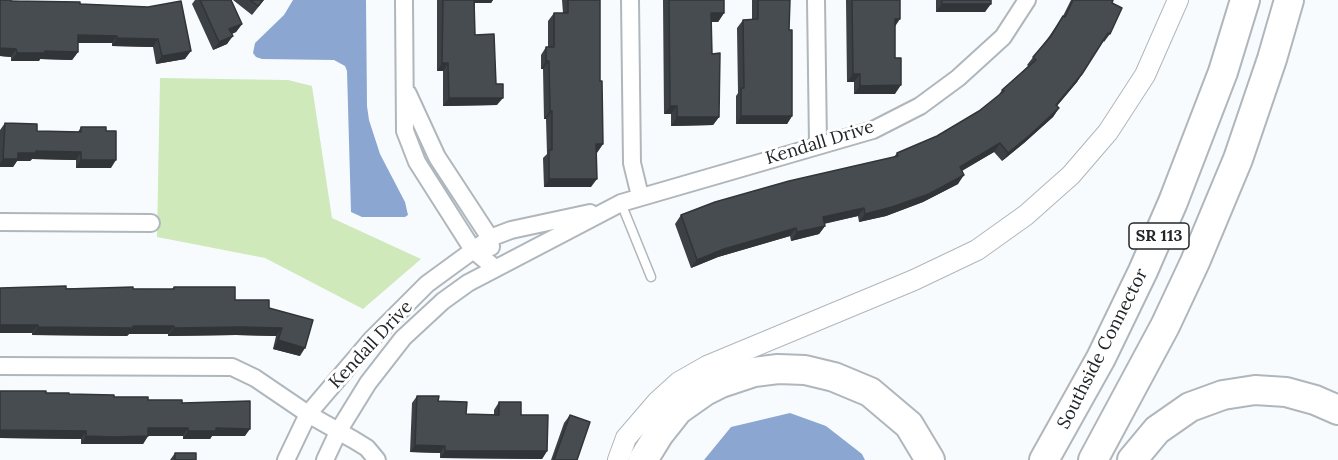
<!DOCTYPE html>
<html>
<head>
<meta charset="utf-8">
<style>
	body { margin:0 }
	canvas { display:block; background:#f8fbfe }
</style>
</head>
<body>
<canvas width="1338" height="460"></canvas>
<script>
const ctx = document.querySelector('canvas').getContext('2d');
ctx.lineJoin = 'round';
function fill(path, color) { ctx.fillStyle = color; ctx.fill(path, 'evenodd'); }
const toPath = rows => new Path2D(rows.map(r => 'M' + r).join(''));
function trace(path, color, width, dash) { ctx.strokeStyle = color; ctx.lineWidth = width; ctx.lineCap = dash ? 'butt' : 'round'; ctx.setLineDash(dash || []); ctx.stroke(path); }
function drawText(font, color, halo, rows, align = 'center') {
  ctx.font = font + ' Lora,serif'; ctx.lineWidth = 6; ctx.setLineDash([]); ctx.textBaseline = 'middle'; ctx.strokeStyle = halo; ctx.fillStyle = color; for (const [text, x, y, turn = 0] of rows) {
    ctx.save(); ctx.translate(x, y); ctx.rotate((+turn || 0) * Math.PI / 180); ctx.textAlign = isNaN(turn) ? turn : align; if (halo) ctx.strokeText(text, 0, 0); ctx.fillText(text, 0, 0); ctx.restore();
  }
}
const green = toPath([
	[160,78,288,80,312,86,332,218,421,259,363,309,265,258,157,237]
]);
const water = toPath([
	[293,0,366,0,367,106,369,120,380,154,405,202,408,215,405,217,362,217,351,212,347,71,345,66,334,60,262,59,256,57,253,53,255,43,284,15],
	[790,413,826,426,862,454,865,460,704,460,731,427]
]);
const service = toPath([
	[621,203,651,277]
]);
const minor = toPath([
	[404,0,405,131,417,162,473,250,495,268],
	[630,0,632,163,640,196],
	[816,0,818,144],
	[408,94,437,157,490,238,491,247],
	[0,222,151,223],
	[0,366,232,367,255,378,308,414,354,440,367,448,377,460],
	[286,460,308,414,372,339,427,284,490,238,511,230,590,213],
	[325,460,339,430,368,383,403,338,443,301,468,283,621,203,873,130,920,106,958,78,1003,37,1027,0]
]);
const tertiary = toPath([
	[618,460,626,438,657,402,679,382,707,366,914,280,977,250,1026,215,1071,175,1108,132,1145,75,1178,0]
]);
const motorway = toPath([
	[643,460,659,434,678,410,705,391,721,383,754,372,778,369,805,370,834,377,870,392,909,425,930,460],
	[1044,460,1101,358,1143,271,1173,202,1223,72,1245,0],
	[1093,460,1165,326,1195,262,1238,159,1272,59,1289,0],
	[1132,460,1157,430,1190,407,1223,395,1255,390,1286,392,1315,400,1338,410]
]);
const wall = toPath([
	[0,0,148,7,185,59,156,64,153,47,112,46,112,43,78,43,78,52,72,60,40,59,39,61,11,61,11,57,0,56],
	[195,0,231,0,242,24,236,32,232,34,227,44,213,50,192,4],
	[233,0,264,0,252,15],
	[437,0,493,0,491,3,475,3,475,35,497,105,443,106,443,71,437,71],
	[562,0,600,0,600,81,603,144,596,153,591,187,544,187,543,158,547,154,546,119,544,119,543,69,541,69,541,55,546,47,548,47,548,21,554,13,563,13],
	[663,0,724,0,724,13,718,22,711,22,712,54,719,117,713,125,671,126,671,114,664,114],
	[752,0,790,0,789,30,792,116,787,124,736,124,736,96,738,93,737,28,743,20,752,19],
	[846,0,900,0,895,27,895,94,854,94,854,82,847,82],
	[936,0,991,0,985,12,936,12],
	[1071,0,1113,0,1110,34,1104,42,1103,41,1077,82,1057,106,1059,108,1053,117,1024,143,1002,161,994,152,962,171,958,184,923,202,886,216,859,222,858,216,824,224,825,226,819,234,791,241,790,236,718,257,691,268,675,224,681,215,894,157,897,153,937,136,979,111,998,96,1002,90,1028,66,1027,65,1048,38,1063,16],
	[5,123,37,131,78,132,81,127,106,131,111,168,76,168,76,160,32,159,30,161,17,161,13,167,0,167,0,130],
	[174,287,269,308,300,356,273,349,276,336,236,335,168,336,168,334,129,334,127,336,32,335,32,333,0,333,0,288,172,289],
	[0,391,46,393,182,403,245,436,212,436,210,439,183,439,183,436,148,436,143,444,81,444,81,439,0,438],
	[417,396,438,401,466,414,494,415,494,410,499,402,521,415,547,451,542,459,440,458,440,453,410,452,412,403],
	[570,415,577,460,551,460,564,423],
	[175,453,196,460,170,460]
]);
const shadedWall = toPath([
	[471,0,493,0,491,3,469,3],
	[942,4,991,4,985,12,936,12],
	[711,13,724,13,718,22,705,22],
	[895,19,900,19,894,28],
	[242,24,236,32,224,37,229,29],
	[78,35,117,36,112,43,73,43],
	[233,36,227,44,213,50,219,42],
	[117,38,158,39,153,47,112,46],
	[0,48,16,49,11,57,0,56],
	[45,51,78,52,72,60,40,59,39,61,11,61,17,53],
	[191,51,185,59,156,64,162,56],
	[546,61,549,61,543,69,541,69],
	[442,63,448,63,443,71,437,71],
	[853,74,860,74,854,82,847,82],
	[1082,74,1077,82,1050,114,1056,105],
	[901,85,895,94,854,94,860,86],
	[449,98,503,98,497,105,443,106],
	[670,106,677,106,671,114,664,114],
	[1059,108,1053,117,1024,143,1002,161,1008,153],
	[550,111,552,111,546,119,544,119],
	[741,116,792,116,787,124,736,124],
	[677,117,719,117,713,125,671,126],
	[1000,143,994,152,954,175,960,167],
	[596,144,603,144,597,153,591,153],
	[36,151,81,152,76,160,32,159,30,161,17,161,13,167,0,167,0,163,3,159,18,153],
	[81,160,116,160,111,168,76,168],
	[964,175,958,184,923,202,886,216,859,222,865,214],
	[549,179,597,179,591,187,544,187],
	[864,208,858,216,817,225,823,217],
	[825,226,819,234,791,241,797,232],
	[796,228,790,236,718,257,691,268,697,260,724,249],
	[0,325,38,325,32,333,0,333],
	[133,326,174,326,168,334,129,334,127,336,32,335,38,327],
	[241,327,282,328,276,336,236,335,168,336,174,328],
	[278,340,305,348,300,356,273,349],
	[148,428,188,428,183,436,143,436],
	[216,428,250,429,245,436,212,436,210,439,183,439,188,431],
	[0,430,86,431,81,439,0,438],
	[86,436,148,436,143,444,81,444],
	[415,445,445,446,440,453,410,452],
	[445,451,547,451,542,459,440,458]
]);
const building = toPath([
	[0,0,11,0,11,1,80,2,80,4,148,7,181,1,191,51,162,56,158,39,117,38,117,36,78,35,78,52,45,51,45,53,17,53,16,49,0,48,0,0],
	[200,0,231,0,242,24,229,29,233,36,219,42,200,0],
	[250,0,263,0,258,6,250,0],
	[443,0,474,0,475,35,494,34,496,84,503,84,503,98,449,98,448,63,442,63,443,0],
	[568,0,600,0,600,81,602,81,603,144,596,144,597,179,549,179,549,150,552,150,552,111,550,111,549,61,546,61,546,47,554,47,554,13,568,13,568,0],
	[669,0,724,0,724,13,711,13,712,54,720,53,719,117,677,117,677,106,670,106,669,0],
	[758,0,790,0,789,30,792,30,792,116,741,116,741,88,744,88,743,20,758,19,758,0],
	[852,0,900,0,900,19,895,19,895,58,901,58,901,85,860,86,860,74,853,74,852,0],
	[942,0,991,0,991,4,942,4,942,0],
	[1073,0,1113,0,1112,3,1122,8,1110,34,1108,33,1082,74,1056,105,1059,108,1030,135,1008,153,1000,143,960,167,964,175,929,194,892,207,865,214,864,208,823,217,825,226,797,232,796,228,724,249,697,260,681,215,715,202,789,181,898,156,897,153,937,136,979,111,1004,91,1002,90,1036,60,1033,57,1051,36,1063,16,1065,17,1073,0],
	[5,123,37,124,37,131,81,132,81,127,106,127,106,131,116,131,116,160,81,160,81,152,36,151,36,153,18,153,18,159,3,159,5,123],
	[66,286,66,289,133,287,133,289,174,289,174,287,235,287,235,300,269,300,269,308,313,320,305,348,278,340,282,328,241,327,174,328,174,326,133,326,133,328,38,327,38,325,0,325,0,288,66,286],
	[0,391,46,391,46,393,69,393,69,394,114,395,114,397,148,397,148,400,182,400,182,403,250,401,250,429,216,428,216,431,188,431,188,428,148,428,148,436,114,437,86,436,86,431,0,430,0,391],
	[417,396,439,396,438,401,467,402,466,414,499,415,499,402,521,402,521,415,548,415,547,451,445,451,445,446,415,445,417,396],
	[570,415,590,422,577,460,554,460,570,415],
	[175,453,196,453,196,460,175,460,175,453]
]);
const shields = [
	[1159,236,60]
];
const shieldNames = [
	["SR 113",1159,236]
];
const streetNames = [
	["Kendall Drive",820,143,-17],
	["Kendall Drive",371,345,-47],
	["Southside Connector",1103,349,-63]
];
fill(green, '#cfe9bb');
fill(water, '#8ba6d0');
trace(service, '#afb7bc', 11);
trace(minor, '#afb7bc', 20);
trace(tertiary, '#afb7bc', 22);
trace(motorway, '#afb7bc', 32);
trace(service, '#fff', 8);
trace(minor, '#fff', 16);
trace(tertiary, '#fff', 20);
trace(motorway, '#fff', 28);
fill(wall, '#3c4145');
fill(shadedWall, '#313538');
fill(building, '#464c50');
trace(building, '#313538', 1.5);
for (const [x, y, w] of shields) { const box = new Path2D(); box.roundRect(x - w / 2, y - 13, w, 26, 4.5); ctx.fillStyle = '#fff'; ctx.fill(box); trace(box, '#232628', 1.5); }
drawText('bold 16px', '#232628', null, shieldNames);
drawText('18px', '#232628', '#fff', streetNames);
</script>
</body>
</html>
